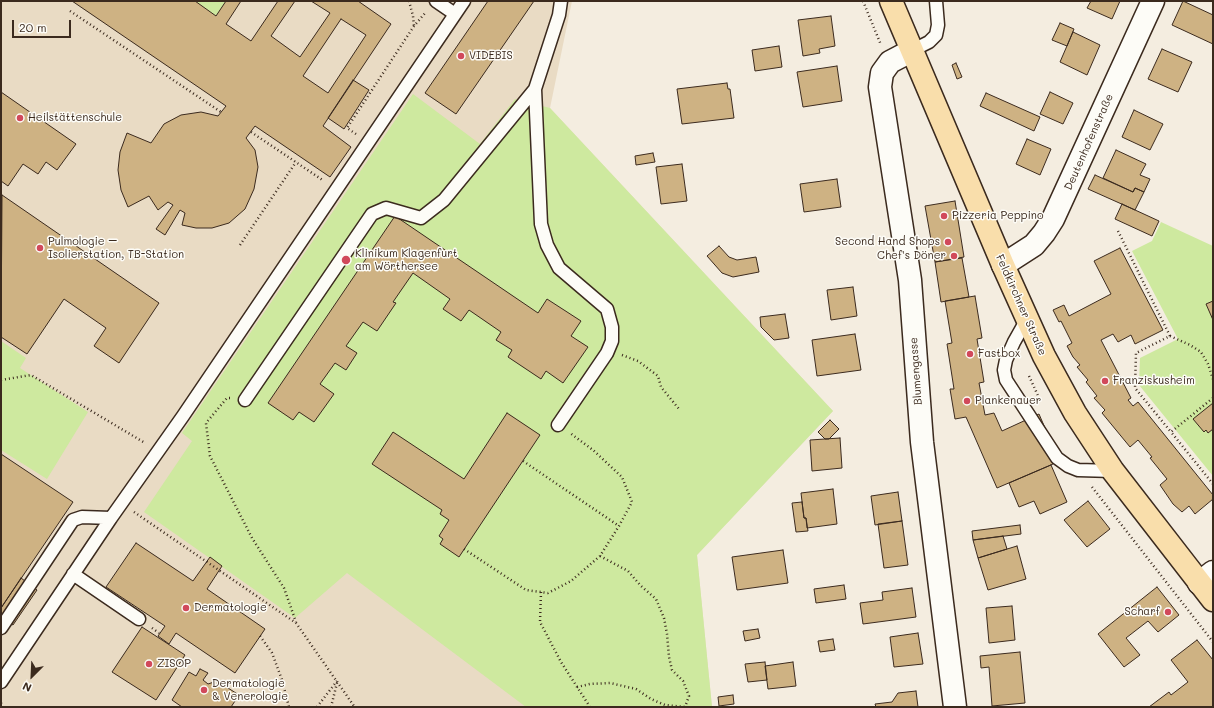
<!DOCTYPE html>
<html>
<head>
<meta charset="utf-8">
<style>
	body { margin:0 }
	#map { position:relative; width:1214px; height:708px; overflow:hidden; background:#f4ede0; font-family:Mali,sans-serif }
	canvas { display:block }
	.frame { position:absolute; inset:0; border:2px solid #3b2a1e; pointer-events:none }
	.north { position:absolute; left:12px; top:656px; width:40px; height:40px; -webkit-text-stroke:3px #fdfcf7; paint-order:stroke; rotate:204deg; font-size:11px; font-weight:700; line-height:16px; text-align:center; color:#3b2a1e }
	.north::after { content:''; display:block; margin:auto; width:14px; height:18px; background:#3b2a1e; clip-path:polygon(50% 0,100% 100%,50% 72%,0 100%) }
	.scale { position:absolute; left:12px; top:20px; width:59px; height:18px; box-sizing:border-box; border:2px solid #3b2a1e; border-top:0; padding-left:5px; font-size:12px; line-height:14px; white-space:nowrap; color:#3b2a1e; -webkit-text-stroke:3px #fdfcf7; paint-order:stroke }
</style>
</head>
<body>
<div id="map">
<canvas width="1214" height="708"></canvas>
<div class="frame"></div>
<div class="north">N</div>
<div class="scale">20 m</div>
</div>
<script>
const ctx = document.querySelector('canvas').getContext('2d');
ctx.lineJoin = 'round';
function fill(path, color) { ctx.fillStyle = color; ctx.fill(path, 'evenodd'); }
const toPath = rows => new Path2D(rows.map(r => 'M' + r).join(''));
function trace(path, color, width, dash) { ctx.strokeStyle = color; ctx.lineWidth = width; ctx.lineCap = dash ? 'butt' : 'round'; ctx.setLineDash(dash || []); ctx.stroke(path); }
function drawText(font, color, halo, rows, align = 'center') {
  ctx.font = font + ' Mali,sans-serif'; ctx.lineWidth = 3; ctx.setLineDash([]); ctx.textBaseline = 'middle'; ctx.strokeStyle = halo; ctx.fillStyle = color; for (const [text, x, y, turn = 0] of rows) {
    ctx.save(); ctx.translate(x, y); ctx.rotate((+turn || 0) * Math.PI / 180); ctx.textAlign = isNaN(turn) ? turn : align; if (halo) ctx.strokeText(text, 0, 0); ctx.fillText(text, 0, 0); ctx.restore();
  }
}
const built = toPath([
	[1,1,572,1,550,108,833,411,697,555,712,707,1,707]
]);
const green = toPath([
	[195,1,226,1,216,16],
	[413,94,480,144,515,99,550,108,833,411,697,555,712,707,526,707,347,573,295,618,144,512,192,441,182,433],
	[1161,222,1213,246,1213,476,1139,385,1140,358,1178,339,1132,251,1152,241],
	[1,341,26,358,20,368,88,412,47,479,1,450]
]);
const building = toPath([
	[72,1,195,1,216,16,226,1,295,1,271,36,300,57,330,13,311,1,358,1,391,24,323,126,351,147,330,177,255,126,246,138,255,150,258,167,254,189,245,209,229,223,212,228,196,228,182,225,185,213,180,210,165,235,156,229,173,205,168,202,158,210,149,196,128,207,121,190,118,170,120,152,127,133,151,143,164,124,181,115,201,112,218,116,226,106,72,1],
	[241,1,278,1,251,41,226,24,241,1],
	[488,1,534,1,456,114,425,93,488,1],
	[1091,1,1120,1,1112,19,1087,8,1091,1],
	[1183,1,1213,15,1213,44,1172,25,1183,1],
	[831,16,835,46,819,49,820,53,803,56,798,20,831,16],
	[341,19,366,35,328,93,303,76,341,19],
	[1060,23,1074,29,1067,46,1052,40,1060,23],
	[1073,32,1100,45,1087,75,1060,62,1073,32],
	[779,46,782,67,755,71,752,50,779,46],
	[1162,49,1192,62,1178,92,1148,79,1162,49],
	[956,63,962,77,957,79,952,65,956,63],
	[837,66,842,101,803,107,797,72,837,66],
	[353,80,369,90,344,129,328,118,353,80],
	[727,83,728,89,730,89,734,118,682,124,677,89,727,83],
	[1,92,76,144,57,170,46,162,38,174,23,164,8,186,1,181,1,92],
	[1050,92,1073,103,1063,124,1040,114,1050,92],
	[986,93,1040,117,1034,131,980,106,986,93],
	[1134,110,1163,124,1150,150,1122,137,1134,110],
	[1027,139,1051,149,1040,175,1016,164,1027,139],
	[1116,150,1146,164,1140,175,1150,179,1144,192,1135,188,1133,192,1103,178,1116,150],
	[653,153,655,162,636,165,635,156,653,153],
	[682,164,687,201,661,204,656,167,682,164],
	[1095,175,1133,192,1135,188,1144,192,1135,210,1088,189,1095,175],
	[837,179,841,207,804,212,800,184,837,179],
	[2,195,159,303,119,363,94,346,106,328,64,299,27,354,1,337,2,195],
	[955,201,964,257,935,262,925,206,955,201],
	[1122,204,1159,221,1152,236,1115,219,1122,204],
	[395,216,538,313,547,299,581,321,571,336,588,347,563,383,546,371,541,379,508,357,512,350,496,340,501,332,469,310,461,321,443,309,450,299,413,273,393,302,396,303,377,331,363,322,346,346,357,353,346,370,335,363,320,384,334,394,314,422,299,412,293,420,268,403,395,216],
	[719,246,729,257,737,260,756,257,759,272,733,277,722,273,707,256,719,246],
	[1120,248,1163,330,1135,344,1131,335,1118,342,1113,334,1101,340,1131,398,1128,400,1133,406,1138,402,1213,495,1213,499,1195,514,1189,506,1182,512,1173,504,1160,485,1167,479,1150,458,1152,457,1138,440,1130,447,1102,413,1105,410,1094,398,1097,396,1086,382,1088,380,1077,367,1080,365,1073,357,1067,346,1072,343,1061,321,1059,322,1053,310,1064,305,1069,316,1111,294,1094,261,1120,248],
	[962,258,969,297,941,302,935,262,962,258],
	[853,287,857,316,831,320,827,290,853,287],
	[975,296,982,338,977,339,984,382,979,383,985,415,994,413,1002,431,1039,414,1051,442,1044,445,1053,464,997,488,966,417,955,419,950,389,954,389,947,344,952,343,945,301,975,296],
	[1213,301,1213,320,1206,304,1213,301],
	[785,314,789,338,774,340,761,327,760,317,785,314],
	[855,334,861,370,817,376,812,340,855,334],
	[1213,403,1213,429,1208,433,1206,430,1204,432,1193,419,1213,403],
	[507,413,540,435,459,557,440,544,443,539,439,536,449,520,440,514,442,510,372,464,393,432,464,479,507,413],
	[830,420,839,429,829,439,825,439,818,432,830,420],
	[840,438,842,468,812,471,810,440,840,438],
	[1,454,73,502,1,608,1,454],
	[1051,465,1067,502,1040,514,1034,501,1019,507,1009,483,1051,465],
	[833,489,837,524,807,528,806,518,804,518,801,493,833,489],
	[898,492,902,521,875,525,871,496,898,492],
	[1088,501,1110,529,1087,547,1064,520,1088,501],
	[802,502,804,518,806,518,808,531,796,532,792,503,802,502],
	[902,521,908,565,884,568,878,524,902,521],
	[1020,525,1021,534,973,540,972,531,1020,525],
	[1003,536,1007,549,978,558,973,540,1003,536],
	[136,543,193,581,210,557,222,566,207,589,265,629,235,673,176,633,169,644,158,636,165,626,106,587,136,543],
	[1017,546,1026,579,988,590,978,558,1017,546],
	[783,550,788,583,737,590,732,557,783,550],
	[21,578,37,590,13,625,1,618,1,608,21,578],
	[844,585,846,599,816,603,814,589,844,585],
	[1157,587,1179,615,1158,632,1148,621,1126,638,1140,655,1124,667,1098,634,1157,587],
	[912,588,916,617,863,624,860,603,883,600,882,592,912,588],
	[1012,606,1015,640,989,643,986,608,1012,606],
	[142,627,185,655,156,700,112,672,142,627],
	[758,629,760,638,745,641,743,631,758,629],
	[918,633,923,664,894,667,890,637,918,633],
	[833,639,835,650,820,652,818,641,833,639],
	[1197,640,1213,660,1213,707,1149,707,1169,692,1171,695,1188,682,1171,660,1197,640],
	[1020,652,1025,703,992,706,989,667,981,668,980,656,1020,652],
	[765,662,767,680,748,682,745,664,765,662],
	[793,662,796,686,768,689,765,666,793,662],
	[200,669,208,673,203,680,208,684,217,681,239,695,231,707,182,707,172,700,189,672,196,676,200,669],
	[916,691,918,707,876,707,875,704,892,702,898,693,916,691],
	[733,695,734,704,719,706,718,697,733,695]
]);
const path = toPath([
	[409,1,413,16,414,26],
	[863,1,881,45],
	[70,11,221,112],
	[251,132,324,181],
	[356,134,347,128,414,26,426,12],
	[1,182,2,182],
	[1118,231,1170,336,1136,353,1135,388,1171,432],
	[240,245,296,162],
	[1170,336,1190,345,1201,352,1208,364,1213,379],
	[622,355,638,361,658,376,661,387,679,409],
	[1029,376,1040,400],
	[1,380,31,375,145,443],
	[230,398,227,398,206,423,210,456,252,538,284,588,296,622],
	[1213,398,1171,432,1213,484],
	[523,461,619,526],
	[1092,487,1213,642],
	[134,512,296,623,354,706],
	[464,549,526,590,548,593,571,581,600,556,619,526,632,502,622,477,593,450,570,433],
	[600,556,628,571,641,586,656,599,664,618,667,634,669,657,672,670,683,681,689,696,685,707],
	[541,592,540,622,561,662,590,707],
	[152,628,159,633],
	[260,636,272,653,282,680,289,707],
	[577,687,590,684,610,683,636,689,651,699,665,705,685,707],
	[1,703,3,707],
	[317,707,337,681],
	[331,707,337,683]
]);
const lane = toPath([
	[436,1,455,14],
	[911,51,929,42,936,35,938,25,936,1],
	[1027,319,1014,342,1006,360,1004,370,1006,380,1057,458,1068,466,1078,470,1113,471],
	[245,400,372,214,386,208,421,218,444,200,535,89],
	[558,425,607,353,612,341,612,327,607,309,559,268,547,245,541,224,535,89,559,15,561,1],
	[73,574,139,619],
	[1,628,73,520,82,517,111,518],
	[1,682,111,518,183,416,464,1]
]);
const street = toPath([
	[911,51,890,62,882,73,880,87,910,280,922,442,955,707],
	[1003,265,1034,245,1044,233,1053,219,1153,1],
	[1199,583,1213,572]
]);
const primary = toPath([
	[891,1,1003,265,1044,356,1075,413,1113,471,1213,600]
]);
const markers = [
	[461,56,4,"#d1495b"],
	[20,118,4,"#d1495b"],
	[944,216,4,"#d1495b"],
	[948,242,4,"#d1495b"],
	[40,248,4,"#d1495b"],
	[954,256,4,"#d1495b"],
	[346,260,5,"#d1495b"],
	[970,354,4,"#d1495b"],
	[1105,381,4,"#d1495b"],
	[967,401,4,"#d1495b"],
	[186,608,4,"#d1495b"],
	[1168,612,4,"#d1495b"],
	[149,664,4,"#d1495b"],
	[204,690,4,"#d1495b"]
];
const poiNames = [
	["VIDEBIS",469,56],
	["Heilstättenschule",28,118],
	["Pizzeria Peppino",952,216],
	["Pulmologie –",48,242],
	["Isolierstation, TB-Station",48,255],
	["Second Hand Shops",940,242,"right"],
	["Klinikum Klagenfurt",355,254],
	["am Wörthersee",355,267],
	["Chef's Döner",946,256,"right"],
	["Fastbox",978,354],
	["Franziskusheim",1113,381],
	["Plankenauer",975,401],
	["Dermatologie",194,608],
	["Scharf",1160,612,"right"],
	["ZISOP",157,664],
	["Dermatologie",212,684],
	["& Venerologie",212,697]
];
const streetNames = [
	["Deutenhofenstraße",1089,142,-66],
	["Feldkirchner Straße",1021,305,66],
	["Blumengasse",916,371,-94]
];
fill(built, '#e9dbc4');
fill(green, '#cee99f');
fill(building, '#ceb283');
trace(building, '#3b2a1e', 1);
trace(lane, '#3b2a1e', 15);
trace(street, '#3b2a1e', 25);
trace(primary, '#3b2a1e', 25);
trace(path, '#3b2a1e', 2.5, [1, 3]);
trace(lane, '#fdfcf7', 12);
trace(street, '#fdfcf7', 22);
trace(primary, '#f9deab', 22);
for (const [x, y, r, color] of markers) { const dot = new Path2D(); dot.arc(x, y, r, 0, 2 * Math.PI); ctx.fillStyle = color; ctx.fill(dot); trace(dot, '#fdfcf7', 1.5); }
drawText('11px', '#3b2a1e', '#fdfcf7', poiNames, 'left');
drawText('11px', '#3b2a1e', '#fdfcf7', streetNames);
</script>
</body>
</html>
